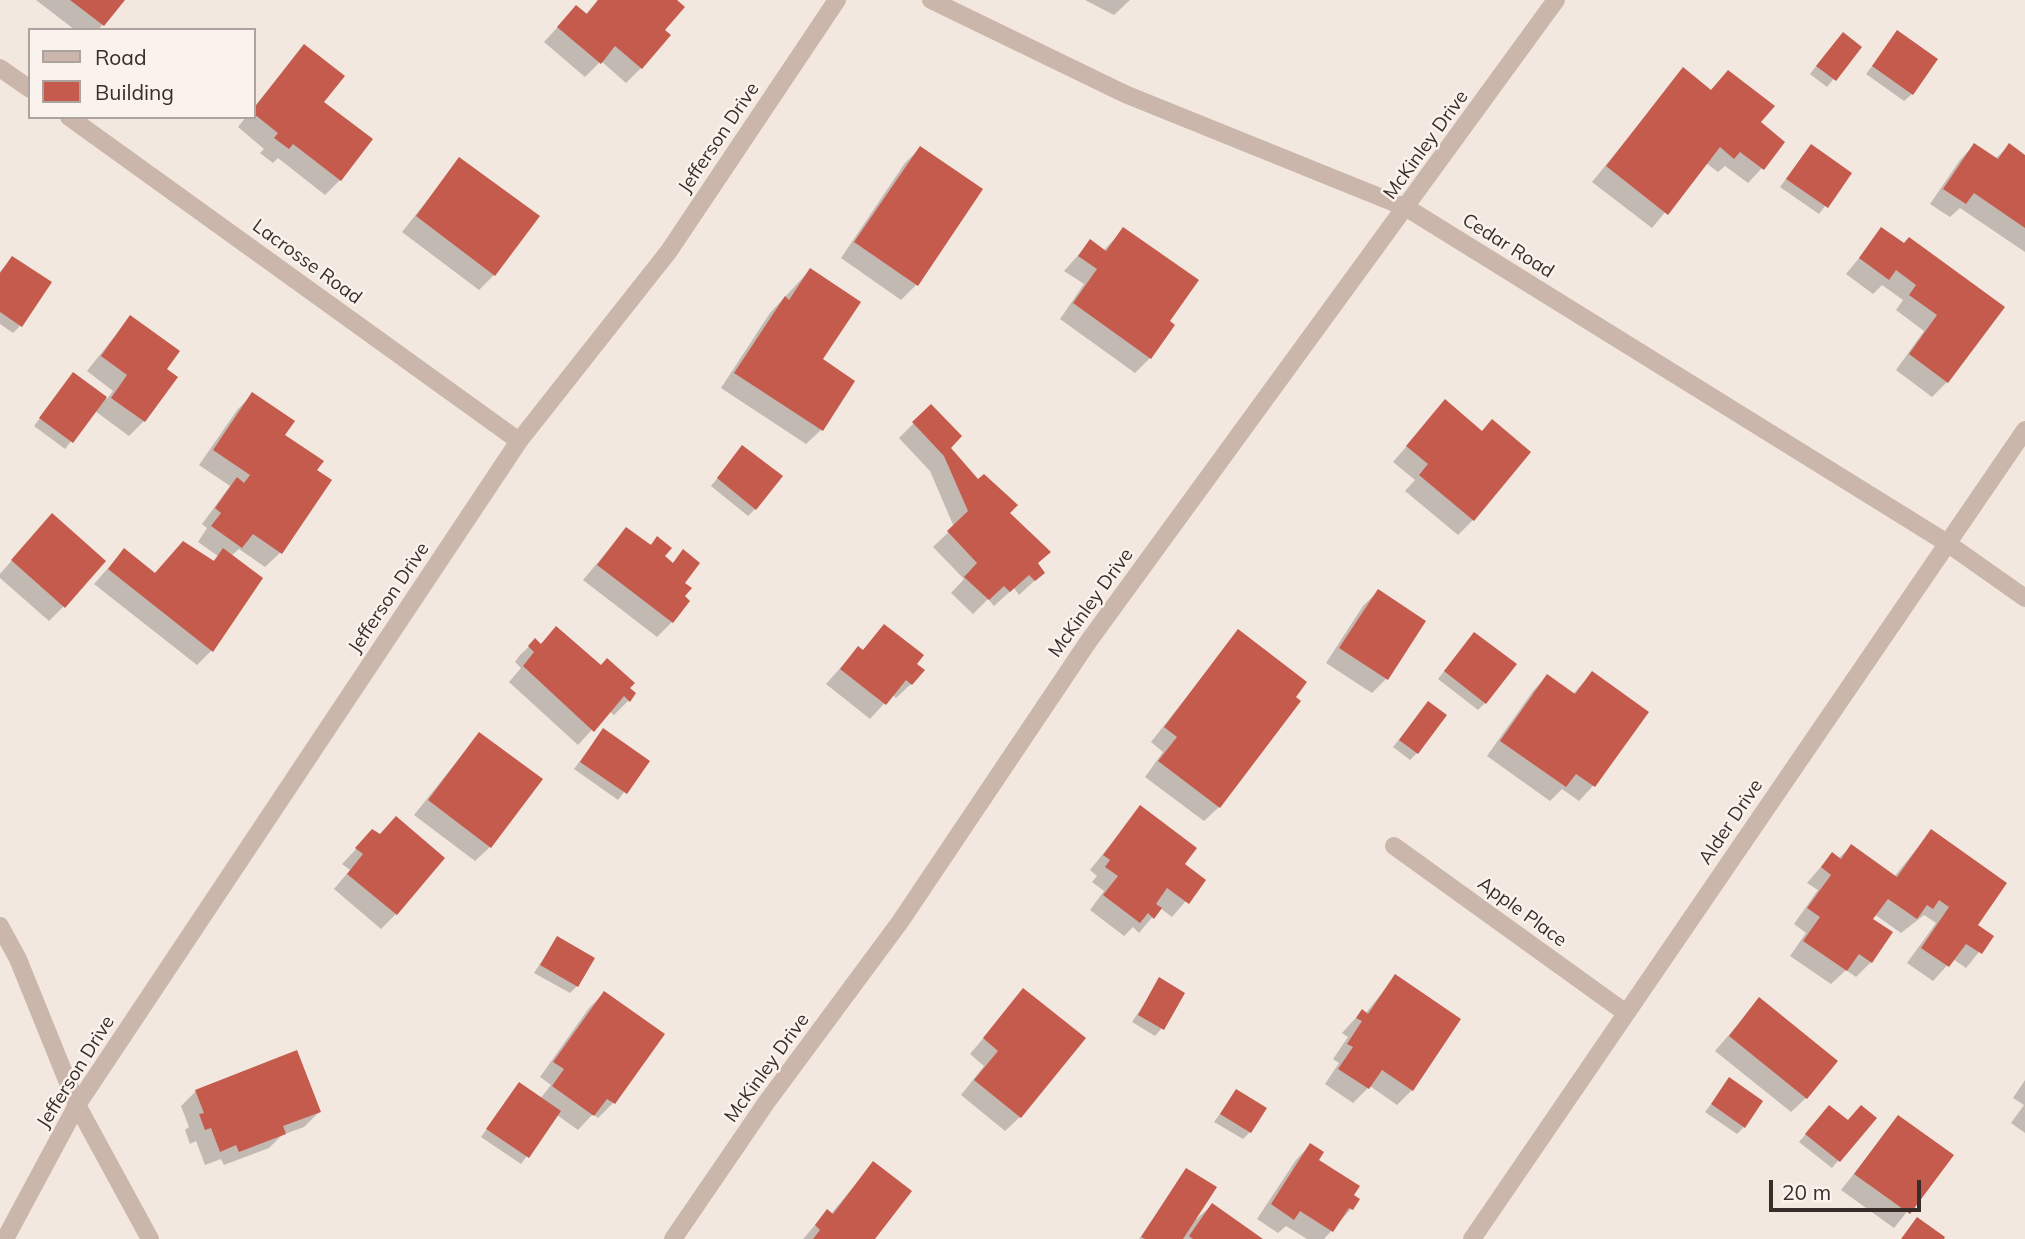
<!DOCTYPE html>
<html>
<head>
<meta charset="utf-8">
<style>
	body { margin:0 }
	#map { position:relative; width:2025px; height:1239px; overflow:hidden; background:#f3e8e0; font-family:Mulish,sans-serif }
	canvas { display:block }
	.legend { position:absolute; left:28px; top:28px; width:228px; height:91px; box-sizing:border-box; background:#faf2ec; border:2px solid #ada39e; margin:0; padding:9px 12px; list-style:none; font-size:21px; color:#392d2a }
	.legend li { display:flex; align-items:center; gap:14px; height:35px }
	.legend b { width:35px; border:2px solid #ada39e }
	.scale { position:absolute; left:1769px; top:1180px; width:152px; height:32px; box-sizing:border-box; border:4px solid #392d2a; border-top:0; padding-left:9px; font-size:21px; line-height:24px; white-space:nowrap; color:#392d2a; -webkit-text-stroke:5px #faf2ec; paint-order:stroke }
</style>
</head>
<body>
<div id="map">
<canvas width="2025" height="1239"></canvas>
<ul class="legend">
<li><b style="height:9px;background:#cbb6ab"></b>Road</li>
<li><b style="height:19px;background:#c45b4c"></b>Building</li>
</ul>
<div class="scale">20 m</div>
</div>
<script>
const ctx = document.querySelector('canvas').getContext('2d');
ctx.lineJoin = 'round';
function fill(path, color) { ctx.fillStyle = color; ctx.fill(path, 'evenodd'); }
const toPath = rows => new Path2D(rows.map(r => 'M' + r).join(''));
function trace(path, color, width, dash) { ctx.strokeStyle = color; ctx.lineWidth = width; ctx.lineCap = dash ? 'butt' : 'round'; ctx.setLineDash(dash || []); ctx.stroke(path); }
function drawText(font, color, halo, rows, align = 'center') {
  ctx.font = font + ' Mulish,sans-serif'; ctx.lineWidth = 5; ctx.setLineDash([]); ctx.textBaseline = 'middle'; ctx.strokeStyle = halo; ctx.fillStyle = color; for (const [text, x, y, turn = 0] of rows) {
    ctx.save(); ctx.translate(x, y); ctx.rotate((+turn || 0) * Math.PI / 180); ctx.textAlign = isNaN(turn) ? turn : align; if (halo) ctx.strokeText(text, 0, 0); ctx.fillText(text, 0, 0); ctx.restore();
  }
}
const shadow = toPath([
	[36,0,122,0,98,30,75,30],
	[598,0,674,0,663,30,641,68,626,83,601,61,585,77,544,42,576,7,585,15],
	[1085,0,1130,0,1114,15],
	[1898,32,1912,94,1904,101,1866,74],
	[1836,41,1859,47,1827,87,1810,74],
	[304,46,322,103,340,180,325,195,278,158,273,163,260,153,264,149,238,127,246,117,254,117,254,107],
	[1683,70,1710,91,1728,72,1759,123,1762,168,1748,183,1725,166,1718,172,1706,163,1652,228,1592,182],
	[1974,145,1995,159,2009,146,2025,157,2025,252,1960,208,1950,217,1930,204,1960,160],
	[920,148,981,190,916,285,901,300,841,258,905,163],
	[1804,154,1850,173,1819,214,1780,187],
	[460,159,494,275,479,290,402,232],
	[1124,229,1167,322,1150,358,1135,373,1060,319,1084,284,1064,271,1090,242,1103,251],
	[1882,230,2002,307,1947,382,1932,397,1896,370,1924,331,1896,310,1903,300,1882,285,1873,294,1846,274],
	[12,258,20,326,13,333,0,324,0,272],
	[810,270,820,360,821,430,806,444,721,388,770,313],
	[130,317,144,421,129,436,95,411,65,449,34,426,73,375,107,399,113,391,87,371],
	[253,394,282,435,314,471,280,553,265,567,239,549,231,556,211,651,197,665,94,584,124,550,154,574,183,543,212,562,218,556,198,542,207,528,202,524,230,486,199,465,238,409],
	[1445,402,1481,432,1492,421,1473,520,1458,535,1405,491,1415,480,1393,462],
	[931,406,948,448,1008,513,1043,573,1019,595,1014,588,994,606,988,599,973,614,951,593,964,579,933,547,954,527,930,471,899,438],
	[736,455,755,509,748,516,711,486],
	[626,529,649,546,657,539,663,557,672,564,683,552,682,597,672,622,657,637,583,580],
	[38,530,64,606,49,621,0,578,0,574],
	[1378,591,1386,679,1372,693,1326,663,1363,606],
	[885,626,915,665,911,684,896,698,892,695,870,719,826,684,858,648,862,651],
	[556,628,628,688,629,700,614,715,609,711,578,745,509,682,521,668,515,662,520,655,535,641,540,645],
	[1238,632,1219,807,1204,821,1145,777,1163,752,1151,742],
	[1468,641,1485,703,1478,710,1438,679],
	[1592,673,1646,712,1593,786,1579,801,1562,789,1550,801,1487,756,1533,691,1547,676,1573,694],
	[1428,703,1417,753,1410,760,1393,747],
	[603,730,648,761,618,800,574,769],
	[479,734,490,847,475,861,414,815],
	[1141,807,1182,864,1204,880,1172,917,1160,908,1139,933,1133,927,1124,936,1090,910,1104,891,1092,882,1097,876,1090,870],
	[373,831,396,914,381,929,334,889,350,870,342,864],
	[1931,831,1976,925,1992,936,1966,968,1953,959,1933,981,1907,963,1936,923,1924,915,1901,933,1874,914,1871,919,1871,962,1856,977,1846,970,1831,984,1790,956,1806,933,1794,924,1818,890,1807,883,1832,854,1838,859,1851,846,1894,877],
	[557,938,577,986,570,993,534,973],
	[1395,977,1412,1090,1397,1105,1370,1086,1353,1103,1325,1084,1339,1063,1333,1059,1348,1037,1342,1033,1362,1011,1365,1014],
	[1160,980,1162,1028,1155,1036,1132,1022],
	[1024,990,1020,1117,1005,1131,961,1095,984,1066,970,1054],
	[604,993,613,1103,598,1118,593,1114,578,1130,557,1115,521,1164,481,1137,519,1084,540,1099,551,1085,540,1077,589,1008],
	[1759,1000,1806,1098,1791,1112,1715,1051],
	[1730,1079,1744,1127,1737,1134,1705,1112],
	[2025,1080,2025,1133,2011,1123,2024,1105,2013,1098],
	[196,1091,319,1112,304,1127,282,1135,269,1148,224,1165,221,1159,205,1165,196,1141,190,1144,185,1130,189,1127,181,1106],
	[1236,1091,1250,1132,1243,1139,1214,1122],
	[1823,1114,1848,1122,1874,1118,1832,1168,1799,1142],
	[1899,1117,1952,1155,1894,1228,1841,1190],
	[1310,1145,1316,1160,1352,1196,1351,1209,1324,1239,1307,1239,1286,1226,1278,1233,1257,1219,1296,1160],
	[873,1163,871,1239,803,1239,827,1211,831,1214],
	[1187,1170,1191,1224,1212,1205,1260,1239,1139,1239]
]);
const building = toPath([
	[70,0,125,0,104,26],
	[598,0,677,0,685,7,665,30,671,35,642,69,615,46,601,64,557,27,576,5,587,14],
	[1897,30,1938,59,1913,95,1872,66],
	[1843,32,1862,47,1836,81,1816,66],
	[304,44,345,76,324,102,373,139,341,181,293,144,289,149,274,138,278,133,254,114,254,108],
	[1683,67,1711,90,1728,70,1775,106,1761,122,1785,142,1764,170,1740,152,1734,159,1720,147,1668,215,1606,166],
	[1974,143,1998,159,2009,143,2025,155,2025,228,1974,193,1966,204,1943,189],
	[1811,144,1852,173,1828,208,1786,179],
	[920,146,983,189,918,286,854,242],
	[459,157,540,216,495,276,416,216],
	[1123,227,1199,280,1170,321,1175,325,1151,359,1073,303,1097,269,1078,256,1090,239,1106,251],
	[1881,227,1904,243,1909,237,2005,307,1948,383,1909,354,1937,315,1909,295,1916,285,1896,270,1889,280,1859,258],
	[12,256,52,282,22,327,0,312,0,273],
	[810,268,861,302,823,359,855,381,823,431,734,373,785,296,789,300],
	[130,315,180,351,167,369,178,377,145,422,111,398,127,375,101,356],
	[73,372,107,397,73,443,39,418],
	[252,392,295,421,285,435,324,461,317,470,332,480,282,554,253,534,242,548,211,526,221,513,215,508,237,477,244,483,250,475,213,450],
	[1445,399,1482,431,1492,419,1531,452,1474,521,1419,475,1428,464,1406,446],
	[931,404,962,436,951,448,978,479,984,474,1018,505,1010,513,1051,552,1038,563,1045,573,1035,581,1029,575,1010,592,1004,586,989,600,964,577,977,563,947,531,968,511,944,456,912,422],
	[742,445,783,476,756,510,717,478],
	[52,513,106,561,65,608,11,560],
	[626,527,651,545,657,536,672,548,665,556,673,563,683,549,700,563,685,583,692,588,685,596,690,601,673,623,597,565],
	[183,541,214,561,223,548,263,578,213,652,108,569,124,548,155,573],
	[1378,589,1426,621,1388,680,1339,648],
	[884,624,924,655,917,664,925,670,912,685,906,680,886,705,840,669,858,646,863,650],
	[556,626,601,665,607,658,635,683,630,688,636,693,630,702,624,696,594,732,523,666,534,652,528,646,535,638,541,644],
	[1238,629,1307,682,1296,697,1301,701,1220,808,1158,761,1177,737,1164,727],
	[1474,632,1517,664,1486,704,1444,671],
	[1592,671,1649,712,1595,787,1576,774,1566,787,1500,741,1547,674,1575,694],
	[1428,701,1447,715,1418,754,1399,740],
	[603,728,650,761,627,794,580,762],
	[479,732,543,779,491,848,428,800],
	[1140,805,1197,848,1185,864,1206,880,1189,904,1167,888,1156,904,1162,908,1154,919,1148,913,1140,923,1103,895,1118,876,1105,867,1110,860,1103,855],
	[396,816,445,858,397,915,347,874,363,854,355,848,372,829,380,834],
	[1931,829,2007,883,1978,925,1994,936,1982,954,1966,944,1949,967,1921,948,1949,907,1939,900,1933,909,1927,905,1917,919,1888,899,1873,919,1893,932,1872,963,1859,954,1847,971,1803,941,1820,917,1807,908,1831,875,1821,867,1832,852,1841,859,1851,844,1897,877],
	[557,936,595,958,578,987,540,965],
	[1395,974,1461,1019,1413,1091,1382,1070,1369,1089,1338,1069,1353,1047,1347,1044,1362,1021,1356,1018,1362,1009,1368,1014],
	[1159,977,1185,993,1164,1030,1138,1015],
	[1023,988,1086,1038,1021,1118,974,1080,998,1051,983,1038],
	[604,991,665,1034,615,1104,607,1099,594,1116,552,1086,564,1069,553,1062],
	[1759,997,1838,1061,1807,1099,1729,1036],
	[297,1050,321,1112,283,1126,286,1134,239,1152,236,1145,220,1152,211,1128,205,1130,199,1114,204,1113,195,1090],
	[1729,1077,1763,1101,1745,1128,1711,1104],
	[519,1082,561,1111,529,1158,486,1129],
	[1236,1089,1267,1108,1251,1133,1220,1114],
	[1829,1105,1848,1120,1861,1105,1877,1118,1840,1162,1805,1134],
	[1898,1115,1954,1155,1910,1214,1854,1174],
	[1310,1143,1324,1152,1319,1160,1360,1186,1354,1195,1360,1199,1353,1210,1349,1208,1333,1232,1300,1211,1294,1220,1271,1204],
	[873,1161,912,1191,875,1239,813,1239,820,1230,815,1225,827,1209,833,1214],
	[1186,1168,1217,1187,1183,1239,1145,1239,1141,1237],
	[1212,1203,1263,1239,1193,1239,1189,1236],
	[1917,1217,1945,1237,1944,1239,1901,1239]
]);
const street = toPath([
	[931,0,1125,94,1407,208,1947,543,2025,598],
	[0,68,30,89],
	[69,117,519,441],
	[1394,846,1626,1013],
	[0,926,18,959,77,1105,150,1239],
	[5,1239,77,1105,519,441,669,251,837,0],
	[673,1239,766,1103,900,922,1088,642,1556,0],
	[1472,1239,2025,430]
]);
const streetNames = [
	["Jefferson Drive",719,138,-56],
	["McKinley Drive",1426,145,-54],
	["Cedar Road",1508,246,32],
	["Lacrosse Road",307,262,36],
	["Jefferson Drive",389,598,-56],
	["McKinley Drive",1091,603,-54],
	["Alder Drive",1731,822,-56],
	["Apple Place",1522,912,36],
	["McKinley Drive",767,1068,-54],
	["Jefferson Drive",76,1072,-58]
];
fill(shadow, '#0003');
fill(building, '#c45b4c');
trace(street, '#cbb6ab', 18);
drawText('19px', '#392d2a', '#faf2ec', streetNames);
</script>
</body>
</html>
